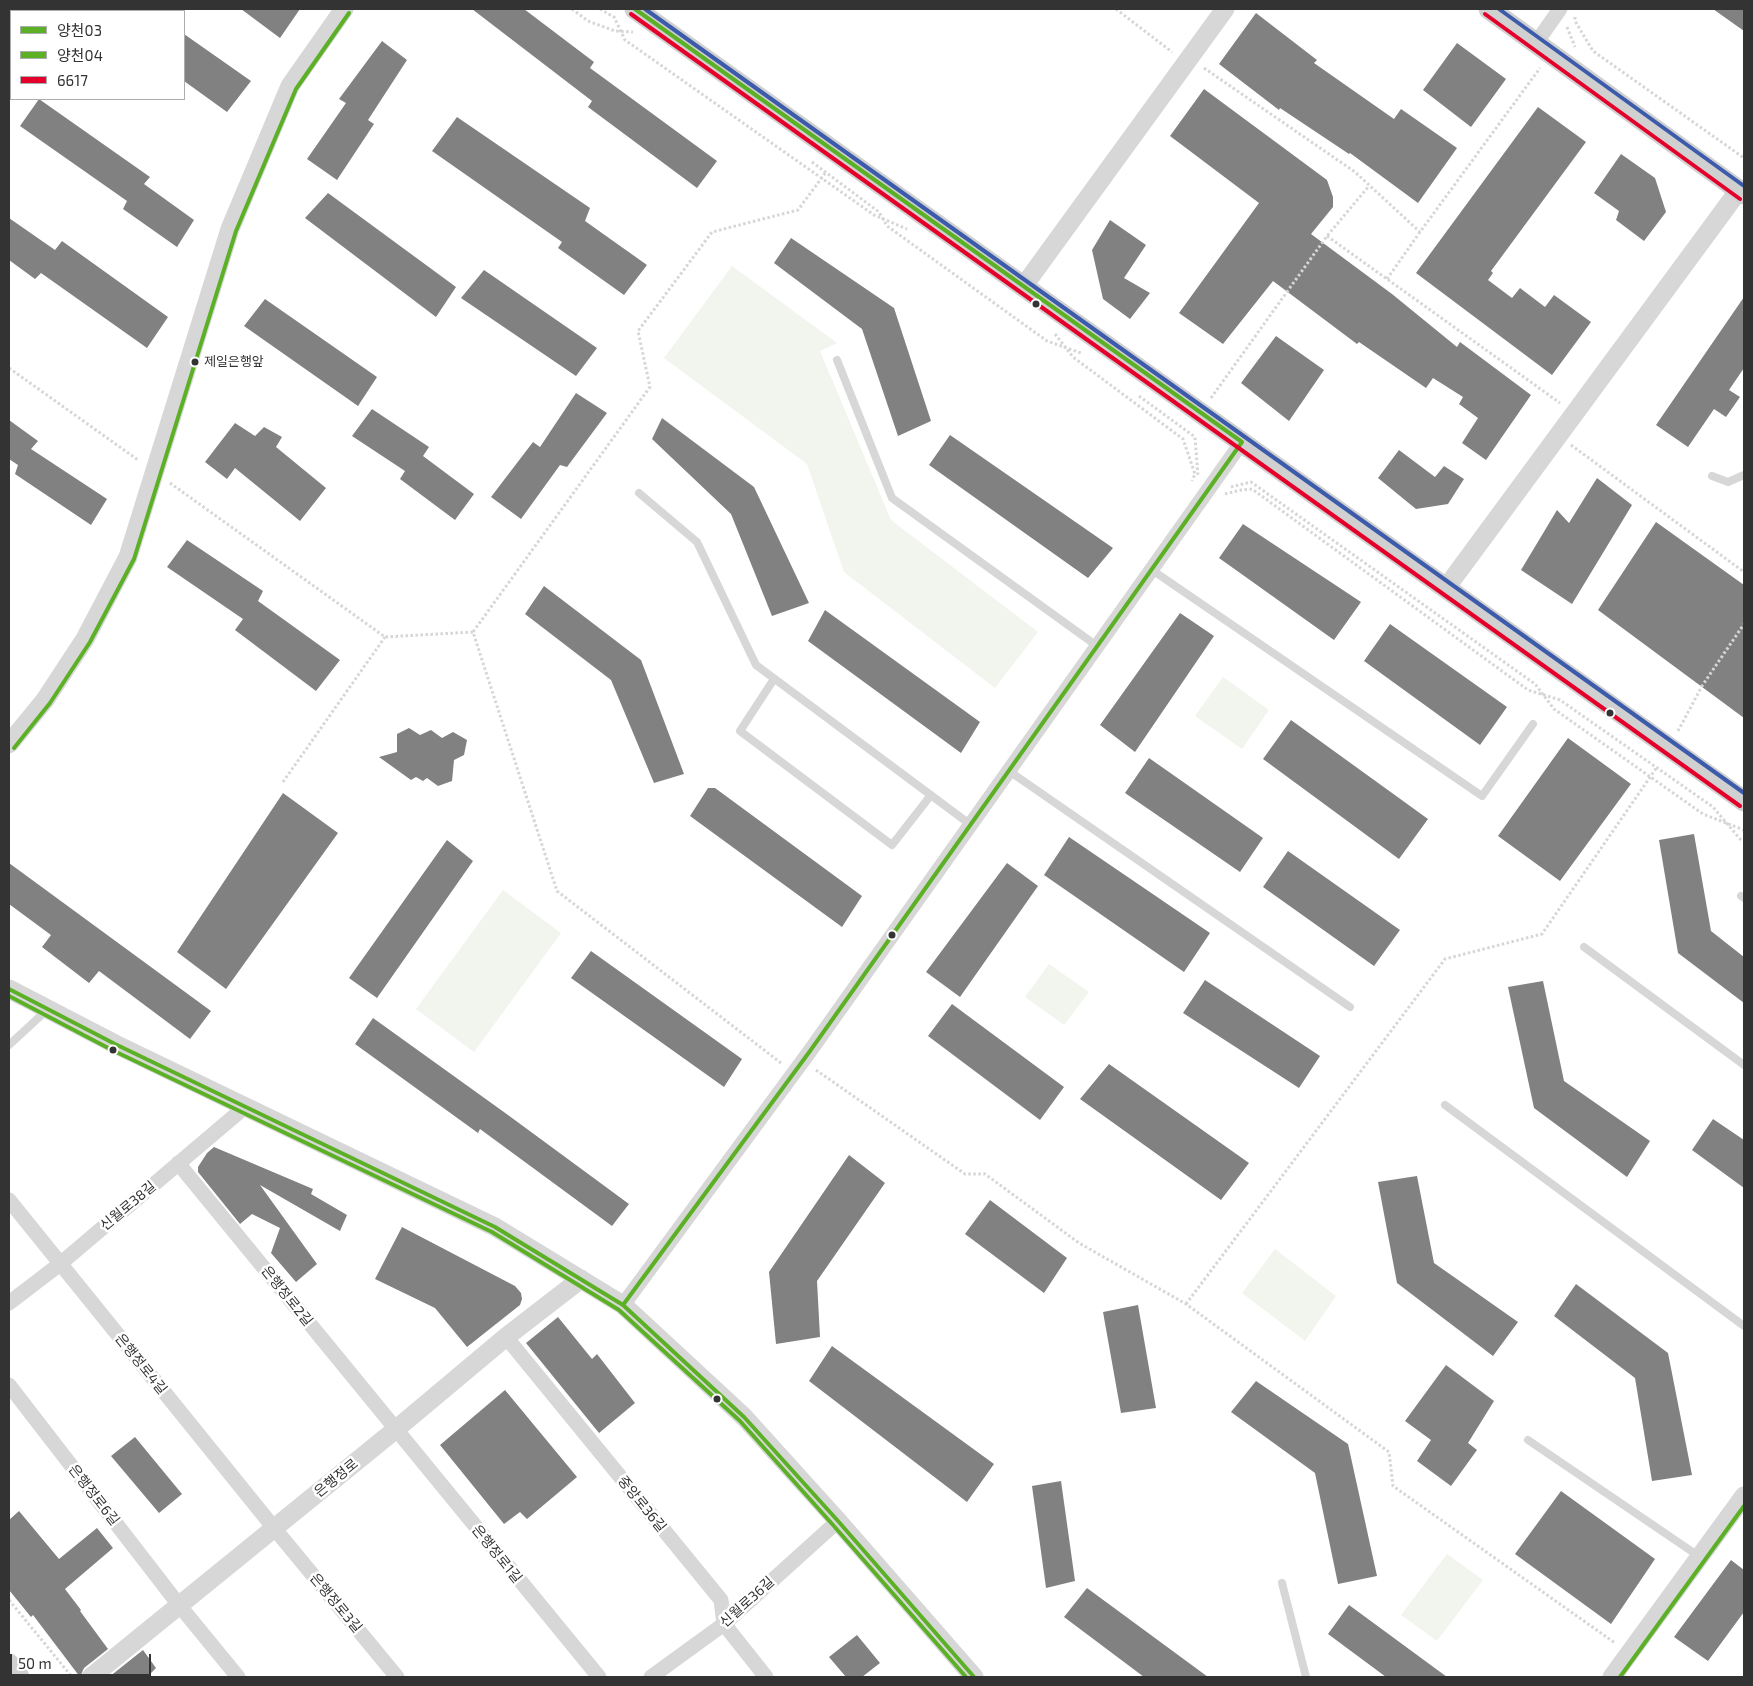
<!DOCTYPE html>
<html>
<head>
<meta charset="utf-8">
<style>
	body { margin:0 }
	#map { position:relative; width:1753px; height:1686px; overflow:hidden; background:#fff; font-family:"Exo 2","Noto Sans KR",sans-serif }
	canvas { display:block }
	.frame { position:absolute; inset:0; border:10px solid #333; pointer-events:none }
	.legend { position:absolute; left:10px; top:10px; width:175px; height:90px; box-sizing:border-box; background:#fff; border:1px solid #adadad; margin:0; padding:6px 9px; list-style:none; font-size:15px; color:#333 }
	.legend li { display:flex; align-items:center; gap:10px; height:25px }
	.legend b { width:25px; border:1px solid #adadad }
	.scale { position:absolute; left:10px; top:1654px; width:141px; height:22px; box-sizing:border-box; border:2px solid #333; border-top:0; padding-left:6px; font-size:15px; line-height:18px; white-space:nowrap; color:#333; -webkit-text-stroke:4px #fff; paint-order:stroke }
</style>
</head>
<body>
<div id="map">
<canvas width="1753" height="1686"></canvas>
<div class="frame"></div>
<ul class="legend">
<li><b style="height:6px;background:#5bb025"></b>양천03</li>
<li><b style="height:6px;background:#5bb025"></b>양천04</li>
<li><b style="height:6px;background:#e4002b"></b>6617</li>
</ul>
<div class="scale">50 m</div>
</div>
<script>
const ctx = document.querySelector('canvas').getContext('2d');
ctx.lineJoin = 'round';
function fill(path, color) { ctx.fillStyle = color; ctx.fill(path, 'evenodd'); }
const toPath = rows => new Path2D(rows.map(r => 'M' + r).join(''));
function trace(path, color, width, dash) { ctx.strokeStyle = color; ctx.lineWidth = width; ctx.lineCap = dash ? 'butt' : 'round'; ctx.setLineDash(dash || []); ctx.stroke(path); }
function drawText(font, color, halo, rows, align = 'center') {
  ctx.font = font + ' "Exo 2","Noto Sans KR",sans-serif'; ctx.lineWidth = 5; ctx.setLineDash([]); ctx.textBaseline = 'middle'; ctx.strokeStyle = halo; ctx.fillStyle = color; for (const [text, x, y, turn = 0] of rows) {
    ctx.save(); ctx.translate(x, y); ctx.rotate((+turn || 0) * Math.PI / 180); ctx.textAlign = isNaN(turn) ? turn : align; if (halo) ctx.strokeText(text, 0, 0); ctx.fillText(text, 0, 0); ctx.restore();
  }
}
const green = toPath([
	[732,266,837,343,820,351,891,520,1038,632,995,688,844,572,807,464,664,358],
	[1223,677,1269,710,1242,749,1195,716],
	[503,890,561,933,474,1052,416,1009],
	[1049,964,1089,992,1064,1025,1025,997],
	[1275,1249,1336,1296,1305,1341,1242,1293],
	[1447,1554,1483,1580,1437,1641,1401,1615]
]);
const building = toPath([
	[241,9,300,9,280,38],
	[472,9,524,9,594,62,590,68,717,161,697,188,588,107,592,101],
	[1713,9,1744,9,1744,31],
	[1256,13,1317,60,1314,63,1394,119,1401,109,1457,148,1418,203,1350,153,1349,154,1280,108,1279,110,1219,64],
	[184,34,251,81,227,112,184,81],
	[382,41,407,60,368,120,374,124,337,180,307,159,346,103,339,99],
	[1457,43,1506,79,1471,127,1423,90],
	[1204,89,1327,180,1333,197,1333,207,1311,234,1392,294,1457,347,1460,342,1531,395,1486,460,1462,443,1478,418,1459,404,1463,397,1433,378,1426,388,1359,342,1357,344,1273,281,1223,344,1179,313,1259,203,1170,136],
	[39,99,150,177,144,184,194,220,177,247,123,209,127,201,20,126],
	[1538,107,1586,142,1491,271,1493,273,1488,280,1512,298,1520,288,1545,307,1554,295,1591,322,1552,375,1416,273],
	[457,117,590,208,585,221,647,265,624,295,558,248,562,242,432,151],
	[1621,154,1655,178,1666,212,1644,241,1616,220,1619,211,1594,193],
	[328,193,456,287,436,317,305,218],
	[9,218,55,250,62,241,168,317,147,348,41,273,35,279,9,260],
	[1110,220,1146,245,1124,278,1150,293,1130,319,1103,299,1092,250],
	[791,238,894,308,931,421,898,436,862,329,774,263],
	[484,270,597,348,576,376,461,298],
	[1744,297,1744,368,1729,390,1740,397,1726,417,1714,409,1688,447,1656,425],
	[265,299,377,377,358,406,244,326],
	[1276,336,1324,370,1289,421,1241,383],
	[576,393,607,413,567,467,560,465,521,519,491,497,533,442,540,447],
	[372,409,429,447,423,456,474,494,455,520,400,479,405,471,352,436],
	[662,418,754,487,809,603,772,616,731,514,652,439],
	[9,420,38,441,31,449,107,499,91,525,15,474,18,465,9,459],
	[235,423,255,436,264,427,282,437,276,447,326,488,300,521,235,468,227,479,205,462],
	[950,435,1113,548,1088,578,929,465],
	[1399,450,1435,477,1444,466,1464,479,1448,504,1416,509,1378,478],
	[1597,478,1632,505,1572,604,1521,570,1557,510,1569,523],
	[1656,522,1744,585,1744,718,1598,610],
	[1243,524,1361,602,1334,640,1219,558],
	[187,540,263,591,258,601,340,660,316,691,235,630,243,619,167,567],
	[544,586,641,660,684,774,654,783,611,680,525,614],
	[825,610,980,722,961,753,808,641],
	[1180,613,1214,636,1135,752,1100,725],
	[1390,624,1507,707,1480,745,1364,661],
	[1291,720,1428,819,1399,859,1263,759],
	[409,728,420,735,431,730,442,738,453,732,467,740,464,755,454,760,452,781,438,786,427,778,423,781,416,777,411,780,379,757,397,752,397,734],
	[1568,738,1631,784,1560,881,1498,836],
	[1149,758,1263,838,1240,872,1125,793],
	[708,788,715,788,862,896,842,927,690,816],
	[283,793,338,833,226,989,177,952],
	[1694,834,1711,931,1744,957,1744,1003,1678,953,1659,840],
	[1069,837,1210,933,1184,972,1044,875],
	[447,840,473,861,377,998,349,978],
	[1288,851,1400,930,1374,966,1263,887],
	[9,863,211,1011,190,1039,99,971,89,983,42,947,51,935,9,904],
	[1007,863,1038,886,960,997,926,972],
	[591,951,742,1059,724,1087,571,978],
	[1205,980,1320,1056,1299,1088,1183,1013],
	[1543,981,1564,1081,1650,1141,1627,1177,1534,1108,1508,987],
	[952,1004,1064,1087,1040,1120,928,1036],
	[373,1018,508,1115,629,1204,612,1226,480,1129,478,1133,355,1044],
	[1109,1064,1249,1163,1221,1200,1080,1099],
	[1713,1119,1744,1140,1744,1188,1692,1150],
	[214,1147,313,1189,311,1194,347,1215,340,1231,260,1185,317,1264,296,1282,271,1253,280,1228,252,1214,240,1224,198,1172,198,1167,207,1153],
	[849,1155,885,1183,817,1281,820,1337,776,1344,769,1272],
	[1417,1176,1434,1263,1518,1322,1493,1356,1397,1283,1378,1182],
	[990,1200,1067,1258,1044,1293,965,1234],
	[402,1227,515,1286,521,1293,522,1299,520,1305,467,1347,435,1308,375,1279],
	[1576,1284,1668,1353,1692,1475,1652,1481,1635,1378,1554,1316],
	[1138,1305,1156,1408,1121,1413,1103,1312],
	[558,1317,592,1359,597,1354,635,1403,599,1433,526,1343],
	[832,1346,994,1464,967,1502,809,1381],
	[1446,1365,1494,1401,1468,1443,1477,1450,1451,1486,1417,1461,1431,1440,1405,1421],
	[1256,1381,1348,1444,1377,1576,1338,1584,1315,1473,1231,1412],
	[505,1390,577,1477,527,1519,520,1512,504,1524,440,1445],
	[135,1437,182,1494,159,1513,111,1456],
	[1061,1481,1075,1581,1046,1588,1032,1486],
	[1561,1491,1655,1559,1611,1624,1515,1554],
	[19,1511,59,1559,97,1528,113,1548,65,1589,81,1610,80,1611,108,1649,84,1668,80,1677,33,1615,31,1617,9,1590,9,1520],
	[1731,1560,1744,1570,1744,1612,1708,1661,1674,1637],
	[1087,1588,1208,1677,1144,1677,1064,1617],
	[1349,1605,1447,1677,1386,1677,1328,1634],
	[857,1635,880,1663,862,1677,846,1677,829,1657],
	[143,1650,156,1668,147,1677,109,1677]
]);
const path = toPath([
	[572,9,588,21,615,31,633,32],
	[600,9,614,17,625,40,874,215,907,229],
	[1116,9,1172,52],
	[60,11,62,9],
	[1575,17,1575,21,1593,51,1744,158],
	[1567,27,1575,47],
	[1204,68,1355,172,1420,232],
	[9,83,11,80],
	[812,162,879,212,887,226,1047,341,1081,353],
	[1327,236,1560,403],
	[1387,279,1420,232,1540,68],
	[1055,334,1073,357,1183,439,1195,474,1192,481],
	[9,368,138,460],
	[1139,396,1195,437,1198,476],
	[1211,398,1327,236,1369,186],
	[1571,445,1744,572],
	[170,483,385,637,473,632],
	[1231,487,1251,482,1535,684,1554,709,1703,814,1744,830],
	[1225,494,1241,490,1252,489,1528,690,1560,700,1713,807,1740,839,1744,841],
	[1678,731,1702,686,1744,624],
	[283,782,385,637],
	[781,1063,557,891,473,632,650,387,638,331,712,232,798,210,826,172],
	[816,1070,965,1174,985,1174,1079,1243,1186,1304,1389,1452,1393,1486,1615,1643],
	[1186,1304,1445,959,1542,934,1657,767],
	[9,1600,72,1677]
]);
const service = toPath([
	[837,360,892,498,1097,646],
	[1712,476,1728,482,1744,475],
	[639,493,697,542,756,665,971,825],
	[1152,570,1482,796,1533,724],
	[774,679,740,731,892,845,931,795],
	[1009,771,1350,1007],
	[1741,896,1744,898],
	[1584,947,1744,1065],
	[9,1045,48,1009],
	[1445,1105,1744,1326],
	[1528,1440,1700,1557],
	[1282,1583,1306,1677]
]);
const minor = toPath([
	[1536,43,1560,9],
	[178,1163,599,1677],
	[9,1200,274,1528,397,1677],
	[9,1303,60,1264,245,1107],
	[623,1305,810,1051,1242,442],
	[506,1337,721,1600,724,1624,766,1677],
	[9,1385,179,1605,238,1677],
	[651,1677,724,1624,838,1521]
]);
const tertiary = toPath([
	[1023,287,1225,9],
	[1446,588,1739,190],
	[9,744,45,700,85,639,128,557,230,229,290,86,344,9],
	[9,989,115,1044,495,1227,623,1305,744,1417,838,1521,974,1677],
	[91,1677,395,1430,506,1337,581,1279],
	[1612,1677,1744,1496]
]);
const secondary = toPath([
	[635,9,1744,801],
	[1489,9,1744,194],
	[9,1664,19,1677]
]);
const bus1 = toPath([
	[9,989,115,1044,495,1227,623,1305,744,1417,838,1521,974,1677],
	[623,1305,810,1051,1242,442,635,9]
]);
const bus2 = toPath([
	[14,748,50,703,90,642,134,559,236,231,296,89,349,13],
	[9,996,112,1050,492,1232,619,1310,740,1421,833,1525,966,1677],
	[1620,1677,1744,1506]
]);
const bus3 = toPath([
	[631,14,1740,806],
	[1485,14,1740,199]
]);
const bus4 = toPath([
	[645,9,1744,793],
	[1499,9,1744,186]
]);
const markers = [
	[1036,304,4.5,"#333"],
	[195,362,4.5,"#333"],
	[1610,713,4.5,"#333"],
	[892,935,4.5,"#333"],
	[113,1050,4.5,"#333"],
	[717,1399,4.5,"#333"]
];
const busNames = [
	["제일은행앞",204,362]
];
const streetNames = [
	["신월로38길",128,1206,-40],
	["은행정로2길",287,1296,51],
	["은행정로4길",141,1364,51],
	["은행정로",336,1478,-39],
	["은행정로6길",94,1495,52],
	["중앙로36길",642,1504,51],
	["은행정로1길",497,1554,51],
	["신월로36길",747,1602,-42],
	["은행정로3길",336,1603,50]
];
fill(green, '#f1f5ed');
fill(building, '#818181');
trace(path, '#d6d6d6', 3, [2.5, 2.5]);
trace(service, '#d7d7d7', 8);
trace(minor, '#d7d7d7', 15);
trace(tertiary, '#d7d7d7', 19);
trace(secondary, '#d0d0d0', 21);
trace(bus1, '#5bb025', 4);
trace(bus2, '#5bb025', 4);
trace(bus3, '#e4002b', 4);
trace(bus4, '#3d5bab', 4);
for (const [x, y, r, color] of markers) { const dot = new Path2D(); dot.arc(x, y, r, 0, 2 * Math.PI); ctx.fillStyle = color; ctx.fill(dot); trace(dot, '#fff', 2); }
drawText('13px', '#333', '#fff', busNames, 'left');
drawText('14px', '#333', '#fff', streetNames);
</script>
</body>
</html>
